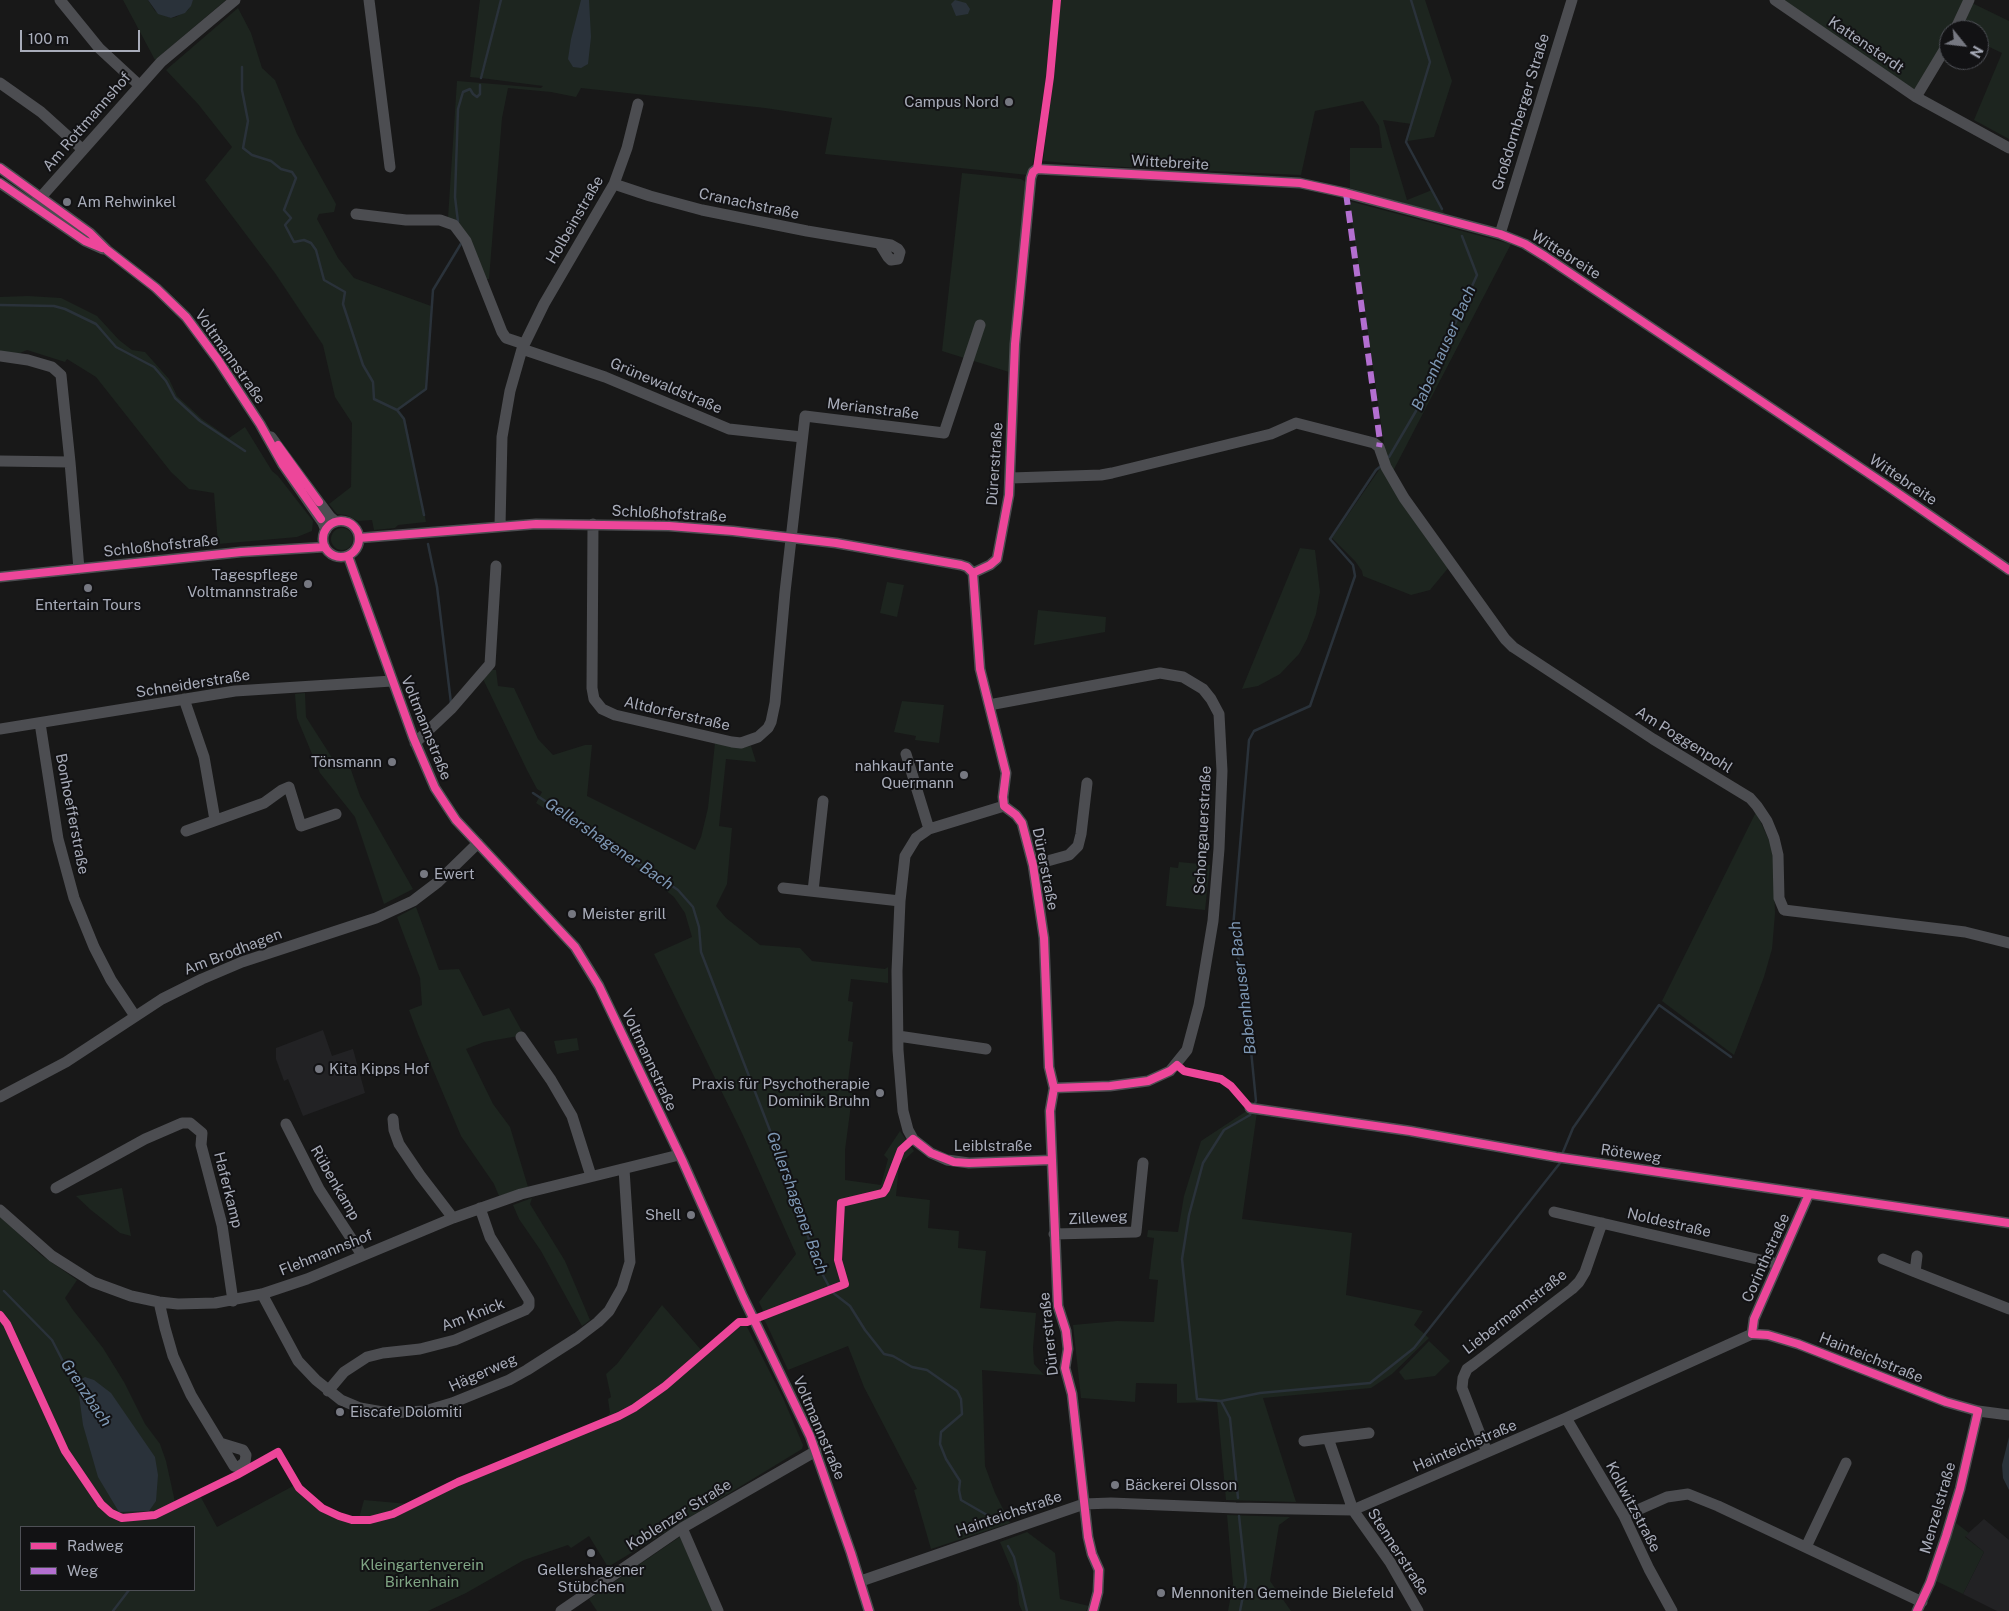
<!DOCTYPE html>
<html>
<head>
<meta charset="utf-8">
<style>
	body { margin:0 }
	#map { position:relative; width:2009px; height:1611px; overflow:hidden; background:#181818; font-family:"Public Sans",sans-serif }
	canvas { display:block }
	.legend { position:absolute; left:20px; top:1526px; width:175px; height:65px; box-sizing:border-box; background:#121214; border:1px solid #4e5056; margin:0; padding:6px 9px; list-style:none; font-size:15px; color:#a8acb9 }
	.legend li { display:flex; align-items:center; gap:10px; height:25px }
	.legend b { width:25px; border:1px solid #4e5056 }
	.north { position:absolute; left:1939px; top:20px; width:50px; height:50px; box-sizing:border-box; background:#121214; border:1px solid #4e5056; border-radius:50%; rotate:119deg; font-size:14px; font-weight:700; line-height:20px; text-align:center; color:#a8acb9 }
	.north::after { content:''; display:block; margin:auto; width:18px; height:22px; background:#767881; clip-path:polygon(50% 0,100% 100%,50% 72%,0 100%) }
	.scale { position:absolute; left:20px; top:30px; width:120px; height:22px; box-sizing:border-box; border:2px solid #a8acb9; border-top:0; padding-left:6px; font-size:15px; line-height:18px; white-space:nowrap; color:#a8acb9; -webkit-text-stroke:4px #121214; paint-order:stroke }
</style>
</head>
<body>
<div id="map">
<canvas width="2009" height="1611"></canvas>
<ul class="legend">
<li><b style="height:6px;background:#ed469a"></b>Radweg</li>
<li><b style="height:6px;background:#b36fd0"></b>Weg</li>
</ul>
<div class="north">N</div>
<div class="scale">100 m</div>
</div>
<script>
const ctx = document.querySelector('canvas').getContext('2d');
ctx.lineJoin = 'round';
function fill(path, color) { ctx.fillStyle = color; ctx.fill(path, 'evenodd'); }
const toPath = rows => new Path2D(rows.map(r => 'M' + r).join(''));
function trace(path, color, width, dash) { ctx.strokeStyle = color; ctx.lineWidth = width; ctx.lineCap = dash ? 'butt' : 'round'; ctx.setLineDash(dash || []); ctx.stroke(path); }
function drawText(font, color, halo, rows, align = 'center') {
  ctx.font = font + ' "Public Sans",sans-serif'; ctx.lineWidth = 4; ctx.setLineDash([]); ctx.textBaseline = 'middle'; ctx.strokeStyle = halo; ctx.fillStyle = color; for (const [text, x, y, turn = 0] of rows) {
    ctx.save(); ctx.translate(x, y); ctx.rotate((+turn || 0) * Math.PI / 180); ctx.textAlign = isNaN(turn) ? turn : align; if (halo) ctx.strokeText(text, 0, 0); ctx.fillText(text, 0, 0); ctx.restore();
  }
}
const built = toPath([
	[323,1030,332,1056,353,1049,365,1093,303,1116,288,1079,284,1081,276,1059,276,1048],
	[1984,1519,2009,1540,2009,1611,1997,1611,1963,1594,1984,1552,1965,1536]
]);
const green = toPath([
	[123,0,148,0,155,11,171,18,176,17,188,10,193,0,226,0,155,60],
	[480,0,501,0,480,78,470,77],
	[502,0,1054,0,1044,108,1032,167,1028,175,825,154,832,118,765,108,581,88,576,97,551,92,508,88,502,118,489,279,480,280,448,218,457,81,541,88,543,86,481,78],
	[1061,0,1425,0,1452,81,1434,137,1408,141,1412,124,1383,120,1407,200,1432,190,1445,215,1350,188,1350,148,1382,148,1379,126,1363,101,1315,111,1301,175,1102,166,1043,161],
	[1782,0,1973,0,1972,3,2009,21,2009,139,1974,120,2002,53,1979,42,1979,30,1949,30,1949,35,1916,91],
	[238,8,251,33,262,68,275,80,297,134,336,204,334,212,319,214,317,219,338,258,354,278,431,306,425,391,399,410,405,418,426,522,398,525,395,528,374,530,372,520,358,521,346,515,337,514,329,504,351,487,352,423,335,397,323,345,275,273,205,180,232,147,198,104,166,70],
	[962,173,1021,179,1027,183,1009,372,942,351],
	[1349,201,1511,244,1392,473,1385,451],
	[28,296,61,298,97,316,119,340,132,350,145,352,169,379,177,396,202,419,229,438,245,427,272,471,278,476,313,521,312,531,297,537,218,544,214,493,189,489,171,472,96,377,67,359,65,362,27,350,15,355,0,354,0,297],
	[1381,467,1449,567,1430,590,1411,595,1363,576,1362,571,1355,561,1332,538],
	'331 539a11 11 0 1 1 22 0a11 11 0 1 1-22 0Z',
	[1300,548,1315,550,1320,592,1316,614,1307,639,1299,654,1280,674,1258,686,1242,689],
	[887,582,904,585,897,617,880,613],
	[1038,610,1106,617,1105,632,1034,645],
	[492,670,496,670,498,686,514,688,538,739,553,755,585,745,592,745,587,796,695,850,701,837,708,808,715,743,740,748,751,746,756,762,726,759,719,826,732,828,727,884,716,906,726,918,760,945,800,948,812,961,885,969,888,967,888,983,851,979,848,1001,853,1002,848,1041,853,1042,848,1081,854,1082,845,1150,845,1180,881,1185,888,1159,884,1155,900,1131,914,1151,899,1165,896,1196,930,1200,928,1228,959,1231,958,1248,986,1251,980,1308,1036,1313,1033,1348,1034,1364,1044,1375,982,1370,985,1466,995,1493,1010,1523,931,1549,914,1490,917,1489,864,1387,848,1346,788,1370,766,1323,764,1320,766,1317,759,1302,796,1254,742,1133,654,954,692,937,685,913,674,897,639,869,536,803,542,792,537,789,527,770,483,679],
	[305,693,306,717,338,767,349,764,360,796,413,889,384,904,355,817,320,773,297,718,295,694],
	[902,701,944,705,939,743,915,740,916,736,894,732],
	[1756,812,1773,849,1775,913,1772,949,1764,977,1734,1055,1662,1001],
	[1179,862,1210,865,1205,910,1166,906,1170,867,1178,868],
	[416,907,439,970,459,969,483,1016,509,1008,524,1035,484,1042,466,1049,493,1104,510,1127,528,1187,499,1196,494,1184,461,1136,418,1034,409,1010,422,1005,420,978,397,917],
	[577,1038,579,1050,557,1054,554,1041],
	[1245,1112,1257,1112,1242,1219,1352,1233,1346,1295,1423,1311,1414,1325,1429,1338,1392,1374,1371,1388,1263,1398,1296,1502,1226,1500,1217,1402,1177,1403,1177,1384,1136,1383,1135,1402,1081,1398,1073,1325,1117,1321,1154,1322,1158,1280,1149,1279,1154,1238,1147,1237,1148,1230,1178,1232,1184,1196,1201,1141],
	[122,1188,131,1236,120,1233,91,1210,76,1196],
	[532,1198,530,1204,565,1261,590,1320,582,1326,541,1251,519,1219,513,1205],
	[0,1216,41,1255,77,1280,65,1298,73,1310,103,1348,124,1382,145,1424,160,1444,166,1461,175,1502,198,1492,217,1527,295,1485,307,1498,310,1496,331,1511,348,1517,359,1518,364,1500,409,1504,451,1483,606,1418,610,1413,608,1399,611,1397,606,1374,617,1364,662,1305,702,1351,742,1317,783,1398,803,1445,802,1449,608,1567,589,1536,571,1548,568,1545,524,1560,466,1593,428,1611,0,1611],
	[21,1527,194,1527,194,1590,21,1590],
	[1429,1341,1450,1361,1435,1376,1405,1380,1399,1372],
	[1227,1515,1290,1517,1279,1525,1270,1581,1291,1611,1228,1611,1233,1584],
	[1956,1523,1969,1533,1965,1537,1984,1552,1963,1594,1936,1581],
	[1027,1532,1055,1553,1060,1599,1089,1606,1086,1611,1022,1611,1019,1604,1017,1583,1000,1542],
	[681,1536,714,1611,597,1611,589,1599]
]);
const water = toPath([
	[148,0,193,0,191,6,185,13,171,18,158,14],
	[581,0,589,0,591,37,588,64,581,68,573,67,568,59,571,39],
	[955,0,966,3,970,9,968,14,956,16,951,4],
	[85,1377,94,1380,111,1393,155,1457,158,1475,156,1501,149,1511,119,1512,98,1477,83,1425,78,1388,75,1382],
	[2009,1437,2009,1490,2003,1478,2002,1465]
]);
const stream = toPath([
	[1411,0,1430,62,1406,142,1442,209],
	[242,67,242,90,248,121,243,148,252,155,271,161,281,169,292,172,296,178,284,210,291,218,285,225,294,242,304,240,311,243,316,250,324,280,345,292,343,304,363,365,373,382,374,399,397,410],
	[481,78,501,0],
	[458,222,455,197,458,109,463,92,470,89,473,94,477,97,480,94,480,85],
	[0,305,54,306,65,309,96,324,116,347,154,367,166,381,175,398,200,421,245,451],
	[1389,457,1416,411,1477,275,1462,236],
	[424,515,404,419,397,410,426,389,433,290,462,242],
	[428,544,437,587,451,703],
	[533,793,633,859,678,890,693,907,699,927,701,952,793,1190,817,1264,832,1292,850,1306,865,1330,884,1354,893,1356,912,1367,927,1370,957,1391,961,1399,962,1414,941,1432,940,1444,946,1459,960,1481,959,1490,961,1500,987,1515,993,1522],
	[1254,1105,1256,1101,1246,1000,1233,928,1249,740,1254,731,1310,706,1355,576,1353,565,1330,539,1376,470,1381,466],
	[1563,1152,1573,1128,1659,1005,1731,1057],
	[4,1291,52,1340,69,1373,78,1383],
	[1221,1401,1260,1393,1370,1383,1414,1348,1560,1163],
	[1238,1498,1230,1418,1221,1401,1197,1399,1182,1259,1189,1215,1203,1163,1224,1130,1250,1115,1251,1112],
	[1239,1516,1246,1581,1240,1611],
	[1008,1546,1014,1557,1027,1611],
	[113,1611,129,1590]
]);
const minor = toPath([
	[60,0,99,48,139,85],
	[369,0,390,167],
	[1775,0,1916,97,2009,148],
	[1955,30,1969,0],
	[0,83,41,112,82,149],
	[1916,97,1949,42],
	[0,168,90,233,107,250,156,288,186,317,218,360,260,424,283,465,323,523,326,530],
	[0,183,85,241,103,249],
	[614,184,650,196,702,210,807,231,891,245,898,249,900,252,898,259,891,260,888,257,880,244],
	[33,206,161,62,235,0],
	[356,214,406,220,440,220,454,225,466,241,502,332,506,338,524,344],
	[1500,234,1572,0],
	[522,349,605,377,729,429,802,437],
	[0,356,28,360,52,367,61,375,70,462,0,461],
	[271,437,330,517,336,522],
	[70,462,79,569],
	[1011,478,1101,475,1112,473,1271,434,1296,423,1374,443,1379,447,1386,467,1404,498,1505,639,1513,647,1653,739,1750,798,1757,806,1767,821,1774,838,1778,855,1779,898,1784,910,1965,932,2009,943],
	'323 539a18 18 0 1 1 36 0a18 18 0 1 1-36 0Z',
	[593,524,592,688,594,699,602,709,615,715,732,742,741,743,758,737,768,728,771,722,775,703,785,592,805,416,944,433,980,325],
	[500,526,502,437,510,391,522,349,544,304,614,184,627,148,638,104],
	[359,538,536,524,669,526,733,531,836,543,961,565,967,567,973,573],
	[348,556,413,737,435,788,456,820,575,947,599,986,683,1162,743,1297,810,1436,851,1553,869,1611],
	[973,573,990,565,997,559,1009,495,1015,344,1031,178,1033,172,1037,169,1300,183,1346,193,1500,234,1525,244,1546,257,1886,485,2009,570],
	[973,573,980,669,1006,773,1003,797,1004,806,1016,815,1022,823,1033,865,1044,938,1049,1067,1054,1088,1050,1111,1058,1306,1066,1331,1068,1349,1065,1368,1072,1394,1088,1537,1092,1554,1099,1570,1098,1592,1093,1611],
	[0,577,241,552,325,547],
	[184,699,204,757,215,820],
	[989,705,1160,673,1183,677,1203,689,1211,699,1219,714,1222,771,1219,849,1213,921,1199,1005,1187,1050,1170,1071,1148,1081,1110,1086,1054,1088],
	[40,723,58,839,74,898,94,947,111,980,135,1016],
	[0,729,235,691,392,681],
	[415,743,452,708,490,664,496,566],
	[906,754,929,829],
	[1004,806,929,829,916,838,905,856,900,901,897,971,898,1050,903,1111,908,1130,913,1139,931,1153,947,1160,969,1163,1051,1160],
	[186,831,264,803,282,790,289,787,301,826,336,814],
	[1033,865,1069,855,1078,846,1081,834,1087,783],
	[783,888,900,901],
	[813,891,823,801],
	[898,1036,986,1049],
	[521,1037,551,1080,572,1116,591,1176],
	[0,1097,66,1062,162,999,202,979,242,962,376,918,413,901,438,882,478,843],
	[1250,1108,1410,1131,1556,1157,2009,1223],
	[393,1119,394,1130,399,1144,420,1175,453,1218],
	[286,1124,319,1189,362,1255],
	[56,1188,145,1139,182,1123,190,1123,202,1133,201,1145,222,1225,233,1301],
	[0,1210,52,1256,93,1282,131,1296,159,1302,178,1304,215,1303,262,1294,307,1279,453,1218,521,1194,679,1155],
	[1554,1212,1778,1264],
	[1054,1234,1136,1232,1143,1163],
	[1917,1256,1915,1272,2009,1309],
	[1883,1259,1915,1272],
	[262,1294,298,1361,316,1380,341,1400,360,1408,388,1413,425,1411,452,1403,509,1380,527,1370,577,1338,598,1322,609,1311,622,1288,630,1262,624,1169],
	[159,1302,165,1328,173,1356,191,1395,200,1410,234,1466,239,1467,245,1462,246,1455,243,1450,220,1443],
	[1752,1334,1754,1319,1809,1194],
	[328,1391,344,1372,367,1357,383,1353,420,1349,455,1340,525,1310,529,1306,529,1300,490,1237,480,1208],
	[1566,1418,1624,1516,1649,1569,1672,1611],
	[1328,1438,1353,1510,1390,1562,1418,1611],
	[1304,1441,1369,1433],
	[1487,1452,1462,1388,1463,1378,1467,1369,1474,1364,1572,1289,1579,1282,1585,1272,1602,1223],
	[1624,1516,1667,1497,1688,1494,1718,1506,1922,1602],
	[682,1528,718,1611],
	[1806,1547,1846,1463],
	[861,1581,1084,1504,1111,1503,1236,1508,1353,1510,1566,1418,1752,1334,1768,1335,1798,1344,1946,1402,1978,1411,2009,1415],
	[561,1611,682,1528,816,1451],
	[1917,1611,1930,1583,1946,1536,1960,1489,1978,1411]
]);
const quiet = toPath([
	[1346,193,1380,441,1379,447]
]);
const cycleway = toPath([
	[0,168,90,233,107,250,156,288,186,317,218,360,260,424,283,465,321,519],
	[1037,169,1050,77,1057,0],
	[0,183,85,241,102,248],
	[278,445,319,502],
	'323 539a18 18 0 1 1 36 0a18 18 0 1 1-36 0Z',
	[359,538,536,524,669,526,733,531,836,543,961,565,967,567,973,573],
	[348,556,413,737,435,788,456,820,575,947,599,986,683,1162,743,1297,810,1436,851,1553,869,1611],
	[973,573,990,565,997,559,1009,495,1015,344,1031,178,1033,172,1037,169,1300,183,1346,193,1500,234,1525,244,1546,257,1886,485,2009,570],
	[973,573,980,669,1006,773,1003,797,1004,806,1016,815,1022,823,1033,865,1044,938,1049,1067,1054,1088,1050,1111,1058,1306,1066,1331,1068,1349,1065,1368,1072,1394,1088,1537,1092,1554,1099,1570,1098,1592,1093,1611],
	[0,577,241,552,325,547],
	[1054,1088,1110,1086,1148,1081,1170,1071,1177,1065,1184,1071,1221,1079,1231,1086,1250,1108,1410,1131,1556,1157,2009,1223],
	[1809,1194,1754,1319,1752,1334,1768,1335,1798,1344,1946,1402,1978,1411,1960,1489,1946,1536,1930,1583,1917,1611],
	[0,1315,7,1324,65,1451,101,1504,111,1513,122,1518,155,1515,237,1475,278,1452,299,1488,322,1508,339,1516,352,1520,370,1520,393,1514,458,1482,619,1416,634,1408,665,1386,739,1322,747,1322,845,1284,838,1260,841,1203,883,1193,886,1189,901,1150,913,1139,931,1153,954,1162,969,1163,1051,1160]
]);
const markers = [
	[1009,102,5,"#767881"],
	[67,202,5,"#767881"],
	[308,584,5,"#767881"],
	[88,588,5,"#767881"],
	[392,762,5,"#767881"],
	[964,775,5,"#767881"],
	[424,874,5,"#767881"],
	[572,914,5,"#767881"],
	[319,1069,5,"#767881"],
	[880,1093,5,"#767881"],
	[691,1215,5,"#767881"],
	[340,1412,5,"#767881"],
	[1115,1485,5,"#767881"],
	[591,1553,5,"#767881"],
	[1161,1593,5,"#767881"]
];
const streetNames = [
	["Kattensterdt",1866,45,34],
	["Großdornberger Straße",1521,112,-73],
	["Am Rottmannshof",87,122,-49],
	["Wittebreite",1170,163,3],
	["Cranachstraße",749,204,12],
	["Holbeinstraße",575,220,-60],
	["Wittebreite",1566,255,32],
	["Voltmannstraße",230,357,55],
	["Grünewaldstraße",666,386,23],
	["Merianstraße",873,409,7],
	["Dürerstraße",995,464,-86],
	["Wittebreite",1903,480,34],
	["Schloßhofstraße",669,514,3],
	["Schloßhofstraße",161,546,-6],
	["Schneiderstraße",193,684,-9],
	["Altdorferstraße",677,714,13],
	["Voltmannstraße",426,728,68],
	["Am Poggenpohl",1684,740,32],
	["Bonhoefferstraße",72,814,79],
	["Schongauerstraße",1203,830,-87],
	["Dürerstraße",1045,869,79],
	["Am Brodhagen",233,952,-21],
	["Voltmannstraße",649,1060,65],
	["Leiblstraße",993,1146],
	["Röteweg",1631,1154,8],
	["Rübenkamp",335,1183,60],
	["Haferkamp",228,1190,76],
	["Zilleweg",1098,1218,-3],
	["Noldestraße",1669,1223,13],
	["Flehmannshof",326,1253,-22],
	["Corinthstraße",1766,1258,-66],
	["Liebermannstraße",1515,1312,-38],
	["Am Knick",473,1315,-21],
	["Dürerstraße",1049,1334,-96],
	["Hainteichstraße",1871,1358,22],
	["Hägerweg",483,1373,-24],
	["Voltmannstraße",819,1428,67],
	["Hainteichstraße",1465,1446,-23],
	["Kollwitzstraße",1633,1507,62],
	["Menzelstraße",1938,1508,-74],
	["Hainteichstraße",1009,1514,-19],
	["Koblenzer Straße",679,1515,-32],
	["Stennerstraße",1398,1552,57]
];
const poiNames = [
	["Campus Nord",999,102,"right"],
	["Am Rehwinkel",77,202],
	["Tagespflege",298,575,"right"],
	["Voltmannstraße",298,592,"right"],
	["Entertain Tours",88,605,"center"],
	["Tönsmann",382,762,"right"],
	["nahkauf Tante",954,766,"right"],
	["Quermann",954,783,"right"],
	["Ewert",434,874],
	["Meister grill",582,914],
	["Kita Kipps Hof",329,1069],
	["Praxis für Psychotherapie",870,1084,"right"],
	["Dominik Bruhn",870,1101,"right"],
	["Shell",681,1215,"right"],
	["Eiscafe Dolomiti",350,1412],
	["Bäckerei Olsson",1125,1485],
	["Gellershagener",591,1570,"center"],
	["Stübchen",591,1587,"center"],
	["Mennoniten Gemeinde Bielefeld",1171,1593]
];
const parkNames = [
	["Kleingartenverein",422,1565],
	["Birkenhain",422,1582]
];
const waterNames = [
	["Babenhauser Bach",1444,348,-66],
	["Gellershagener Bach",609,844,34],
	["Babenhauser Bach",1243,988,-97],
	["Gellershagener Bach",797,1203,70],
	["Grenzbach",86,1393,56]
];
fill(built, '#222224');
fill(green, '#1d251f');
fill(water, '#2a323a');
trace(stream, '#2a323a', 2.5);
trace(minor, '#4c4d51', 11);
trace(quiet, '#b36fd0', 6, [12, 6]);
trace(cycleway, '#ed469a', 8);
for (const [x, y, r, color] of markers) { const dot = new Path2D(); dot.arc(x, y, r, 0, 2 * Math.PI); ctx.fillStyle = color; ctx.fill(dot); trace(dot, '#121214', 2); }
drawText('15px', '#a8acb9', '#121214', streetNames);
drawText('15px', '#a8acb9', '#121214', poiNames, 'left');
drawText('15px', '#7fa584', '#121214', parkNames);
drawText('italic 16px', '#7e98b5', '#121214', waterNames);
</script>
</body>
</html>
